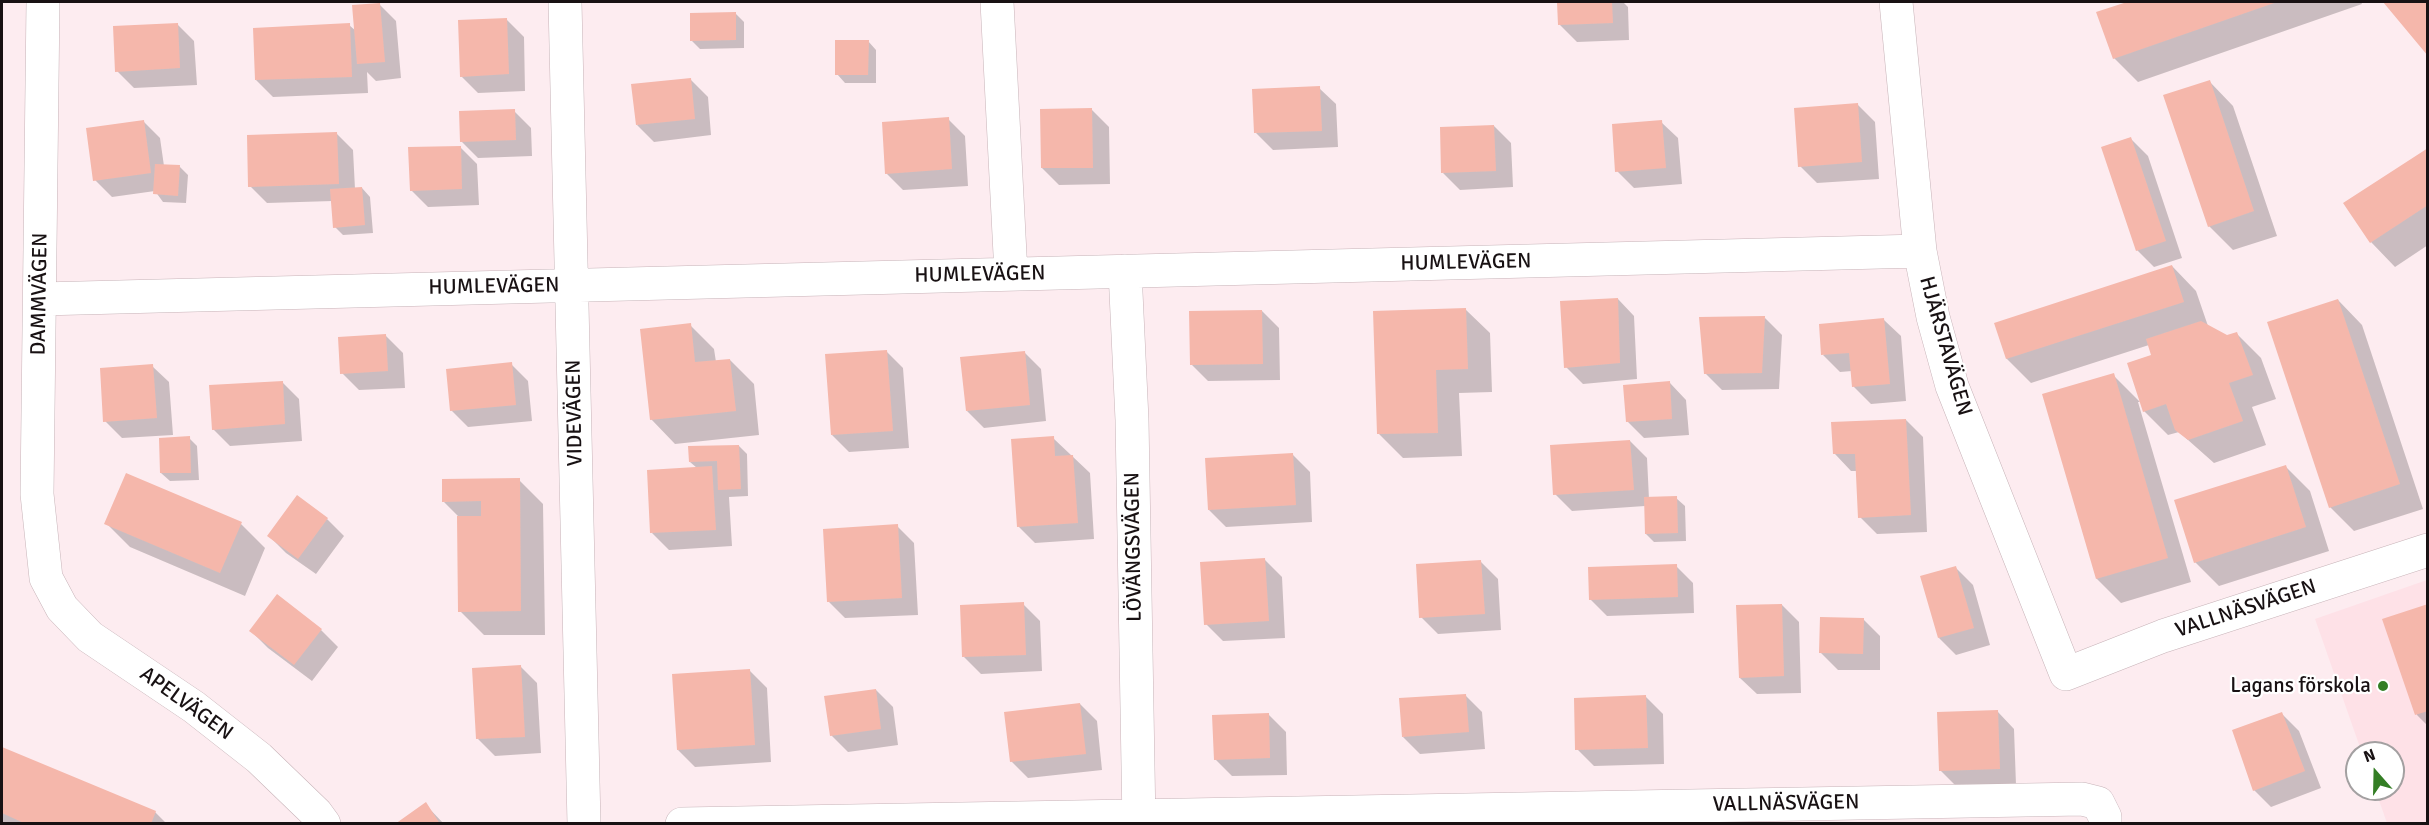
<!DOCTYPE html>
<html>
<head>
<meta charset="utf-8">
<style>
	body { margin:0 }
	#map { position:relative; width:2429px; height:825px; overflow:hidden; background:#fdecf0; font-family:Signika,sans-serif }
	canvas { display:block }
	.frame { position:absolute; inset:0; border:3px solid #181113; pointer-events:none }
	.north { position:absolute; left:2345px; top:741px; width:60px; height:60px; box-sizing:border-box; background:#fff; border:2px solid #a3a0a1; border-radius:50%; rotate:340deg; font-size:16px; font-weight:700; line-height:24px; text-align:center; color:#181113 }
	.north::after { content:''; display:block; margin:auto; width:21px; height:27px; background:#347e25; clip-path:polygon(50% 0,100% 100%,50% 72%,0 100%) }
</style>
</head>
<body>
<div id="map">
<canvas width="2429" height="825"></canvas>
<div class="frame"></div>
<div class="north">N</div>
</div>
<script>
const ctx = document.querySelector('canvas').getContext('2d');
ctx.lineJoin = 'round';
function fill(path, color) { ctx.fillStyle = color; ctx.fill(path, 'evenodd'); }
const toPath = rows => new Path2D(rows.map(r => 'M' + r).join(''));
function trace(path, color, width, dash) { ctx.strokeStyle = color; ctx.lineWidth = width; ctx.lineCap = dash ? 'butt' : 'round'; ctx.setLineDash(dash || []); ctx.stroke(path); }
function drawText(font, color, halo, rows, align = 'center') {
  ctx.font = font + ' Signika,sans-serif'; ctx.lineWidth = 4.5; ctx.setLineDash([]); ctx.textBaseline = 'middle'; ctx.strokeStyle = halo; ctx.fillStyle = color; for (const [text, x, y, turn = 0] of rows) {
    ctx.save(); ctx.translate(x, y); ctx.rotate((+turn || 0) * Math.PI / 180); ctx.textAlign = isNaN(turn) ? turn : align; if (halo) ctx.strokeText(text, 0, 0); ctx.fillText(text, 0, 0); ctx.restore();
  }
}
const built = toPath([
	[2427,580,2427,823,2387,823,2375,789,2393,789,2393,753,2362,753,2315,619]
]);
const shadow = toPath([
	[1559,2,1623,2,1628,7,1629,40,1577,42,1560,25],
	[2131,2,2361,2,2362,4,2138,82,2114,58,2098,13],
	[2385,2,2428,2,2428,53],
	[379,4,396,21,401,78,376,81,367,72,368,93,273,97,256,80,349,25,356,31],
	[736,14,744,22,744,48,700,49,692,41],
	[507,20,524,37,525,91,478,93,461,76],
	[177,24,194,41,197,85,134,88,117,71],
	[868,41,876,50,876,83,845,83,837,74],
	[691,80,708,97,711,135,654,142,637,125],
	[2209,81,2233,106,2277,236,2233,250,2209,226],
	[1319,88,1336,104,1338,147,1273,150,1256,133],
	[1858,105,1875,122,1879,179,1817,183,1800,166],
	[1092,110,1109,127,1110,184,1059,185,1042,168],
	[514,111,531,128,532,156,478,158,461,141],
	[948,119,965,136,968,186,903,190,886,173],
	[143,121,160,138,164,166,179,166,188,175,186,203,163,202,155,191,112,197,95,180],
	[1661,122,1678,138,1682,184,1634,188,1617,171],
	[1494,126,1511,143,1513,187,1460,190,1443,173],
	[336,133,353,150,355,189,362,188,370,197,373,233,343,235,335,227,333,201,267,203,250,186],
	[2131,139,2148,156,2182,258,2154,267,2137,250],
	[460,147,477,164,479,205,428,207,411,190],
	[2428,149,2428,245,2395,267,2371,242,2345,204],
	[2172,266,2196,291,2208,326,2227,337,2237,334,2261,358,2276,399,2252,407,2266,445,2214,463,2179,432,2168,435,2144,411,2152,356,2149,345,2031,383,2007,359,1996,324],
	[1618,299,1634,316,1637,379,1583,384,1566,367],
	[2338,300,2362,325,2423,509,2354,531,2330,507],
	[1465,309,1490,333,1492,392,1459,393,1462,456,1403,458,1379,434],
	[1262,311,1279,328,1280,380,1208,381,1191,364],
	[1765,318,1782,335,1779,389,1722,390,1705,373],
	[1884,320,1901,336,1906,401,1871,404,1854,387,1852,371,1840,372,1823,355],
	[690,325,714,349,716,362,730,360,754,384,759,435,675,444,651,419],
	[386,336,403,353,405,388,359,390,342,373],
	[886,351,903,368,909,448,849,452,832,435],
	[1024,352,1041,369,1046,421,984,428,967,411],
	[511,364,528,381,532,421,468,427,451,410],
	[152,366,169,382,173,435,122,438,105,421],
	[2113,375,2140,402,2138,402,2191,582,2121,603,2097,579,2044,395],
	[282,382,299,399,302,441,230,446,213,429],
	[1670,383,1686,400,1689,435,1644,438,1627,421],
	[1906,420,1923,437,1927,532,1877,534,1860,517,1857,471,1851,471,1835,454],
	[189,438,197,446,199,480,170,481,161,473],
	[1053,438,1090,473,1094,539,1035,543,1018,526],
	[1630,441,1647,458,1649,499,1676,498,1685,506,1686,541,1654,542,1646,534,1645,506,1572,511,1555,494],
	[739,446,747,454,748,496,729,497,732,546,669,550,652,533,697,468,690,462],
	[1293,455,1310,472,1312,522,1226,527,1209,510],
	[2286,467,2310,491,2329,551,2219,586,2195,562],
	[519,480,543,504,545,635,484,635,460,611,459,517,444,502],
	[327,519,344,536,316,574,286,553,269,536],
	[106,523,241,524,265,548,245,596,130,547],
	[897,526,914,543,918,615,845,618,828,601],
	[1265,560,1282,577,1285,638,1223,641,1206,624],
	[1481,562,1498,579,1501,630,1438,634,1421,617],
	[1676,566,1693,583,1694,613,1607,616,1590,599],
	[1956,568,1973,585,1990,645,1956,655,1939,638],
	[277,597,321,630,338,647,312,681,268,648,251,631],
	[1023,604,1040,621,1042,671,981,674,964,657],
	[1782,605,1799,622,1801,693,1757,694,1740,678],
	[2428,605,2428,726,2417,715,2384,620],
	[1863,619,1880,636,1880,670,1838,670,1821,653],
	[520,666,537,683,541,753,495,756,478,739],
	[750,671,767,688,771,762,695,767,678,750],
	[876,690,893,707,898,745,848,752,831,735],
	[1465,695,1482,712,1485,749,1420,754,1403,737],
	[1646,697,1663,714,1664,764,1594,766,1577,749],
	[1080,704,1097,721,1102,770,1028,778,1011,761],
	[1998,712,2014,729,2016,785,1957,787,1940,770],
	[2282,714,2299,731,2321,788,2271,807,2254,790],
	[1269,715,1286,732,1287,775,1232,776,1215,759],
	[2,748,155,812,167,824,2,824],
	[425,804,444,824,398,824]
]);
const building = toPath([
	[1557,2,1612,2,1613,23,1558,25],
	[2127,2,2277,2,2113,59,2096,12],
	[2383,2,2428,2,2428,56],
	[380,3,385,62,357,64,352,5],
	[736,12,736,40,690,41,690,13],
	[507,18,509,74,460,77,458,20],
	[178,23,180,68,115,72,113,26],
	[350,23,352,77,255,80,253,28],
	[835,40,869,40,868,75,835,75],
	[691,78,695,119,636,125,631,84],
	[2210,80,2254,211,2208,227,2163,95],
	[1320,86,1322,131,1254,133,1252,89],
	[1858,103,1862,162,1798,167,1794,108],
	[1092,108,1093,168,1041,168,1040,109],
	[515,109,516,140,460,142,459,111],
	[949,117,952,169,885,174,882,122],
	[144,120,151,173,93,181,86,128],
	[1662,120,1666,168,1615,172,1612,124],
	[1494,125,1496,171,1441,173,1440,127],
	[337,132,339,184,248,187,247,135],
	[2131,137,2166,241,2136,251,2101,147],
	[461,146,462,189,410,191,408,147],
	[2428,148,2428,205,2370,243,2343,203],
	[155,164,180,165,178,196,153,194],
	[362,187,365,225,333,228,330,189],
	[2172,265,2184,302,2006,359,1994,323],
	[1618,298,1620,363,1564,368,1560,301],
	[2338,299,2400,484,2329,508,2267,322],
	[1466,308,1468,369,1436,370,1438,433,1377,434,1373,311],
	[1262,310,1263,364,1190,365,1189,311],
	[1765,316,1762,373,1704,374,1699,317],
	[1884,318,1890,384,1852,387,1849,353,1821,355,1819,324],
	[2201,321,2227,335,2237,332,2253,375,2229,383,2243,421,2188,440,2175,430,2166,404,2143,412,2127,363,2151,355,2146,339],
	[691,323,695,362,730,359,736,411,650,420,640,329],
	[386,334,388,371,340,374,338,337],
	[887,350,893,431,831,435,825,354],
	[1025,351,1030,405,966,411,960,357],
	[512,362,516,405,450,411,446,369],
	[153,364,157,418,103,422,100,368],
	[2114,373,2168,558,2096,579,2042,394],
	[283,381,285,424,212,430,209,385],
	[1670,381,1672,419,1626,422,1623,385],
	[1906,419,1911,515,1858,518,1855,454,1833,454,1831,422],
	[190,436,191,473,160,473,159,438],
	[1054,436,1055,456,1073,455,1078,523,1017,527,1011,439],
	[1630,440,1634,490,1553,495,1550,445],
	[739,445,741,489,718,490,717,461,689,462,688,446],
	[1293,453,1296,505,1208,510,1205,458],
	[2286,465,2306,527,2194,563,2174,500],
	[712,466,716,530,650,533,647,470],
	[126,473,242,522,220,573,104,524],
	[520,478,521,611,458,612,457,516,481,516,481,501,442,502,442,479],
	[297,495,328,518,298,559,267,536],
	[1677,496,1678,533,1645,534,1644,497],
	[898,524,902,598,827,602,823,529],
	[1265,558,1269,621,1204,625,1200,562],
	[1481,560,1485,614,1419,618,1416,564],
	[1677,564,1678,597,1589,600,1588,567],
	[1956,566,1974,628,1938,638,1920,576],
	[277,594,322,629,294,665,249,631],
	[1024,602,1026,655,962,657,960,605],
	[1782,604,1784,676,1739,678,1736,605],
	[2428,604,2428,711,2415,715,2382,619],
	[1820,617,1864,618,1863,654,1819,653],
	[521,665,525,737,476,739,472,668],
	[750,669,755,745,677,750,672,674],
	[876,689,881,729,830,736,824,696],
	[1466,694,1469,732,1402,737,1399,698],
	[1646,695,1648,748,1575,750,1574,698],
	[1080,703,1086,754,1010,762,1004,712],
	[1998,710,2000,769,1939,771,1937,712],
	[2282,712,2305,771,2253,791,2232,730],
	[1269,713,1270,758,1214,760,1212,715],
	[2,747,156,811,151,824,26,824,2,813],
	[426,802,440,824,395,824]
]);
const minor = toPath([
	[43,2,37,494,46,578,62,608,90,637,194,707,259,758,316,813,324,824],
	[565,2,584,824],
	[997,2,1011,274],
	[1896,2,1920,251,1933,317,1952,386,2066,674,2163,636,2428,550],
	[1125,271,1132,420,1139,824],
	[41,299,1920,251],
	[682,824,2082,799,2098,803,2105,817,2105,824]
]);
const markers = [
	[2383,686,6,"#347e25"]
];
const streetNames = [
	["HUMLEVÄGEN",1466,263,-1],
	["HUMLEVÄGEN",980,275,-1],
	["HUMLEVÄGEN",494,287,-1],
	["DAMMVÄGEN",40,294,-89],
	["HJÄRSTAVÄGEN",1945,346,74],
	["VIDEVÄGEN",575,413,-91],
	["LÖVÄNGSVÄGEN",1134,547,-91],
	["VALLNÄSVÄGEN",2246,609,-18],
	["APELVÄGEN",186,704,36],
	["VALLNÄSVÄGEN",1786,804,-1]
];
const poiNames = [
	["Lagans förskola",2371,686]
];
fill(built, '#fee1e7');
fill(shadow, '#0003');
fill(building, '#f5b7ab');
trace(minor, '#c7b3b8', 34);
trace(minor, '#fff', 33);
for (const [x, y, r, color] of markers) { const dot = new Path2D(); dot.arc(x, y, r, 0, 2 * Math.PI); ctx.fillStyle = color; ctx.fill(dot); trace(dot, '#fff', 2); }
drawText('21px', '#181113', '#fff', streetNames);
drawText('21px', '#181113', '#fff', poiNames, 'right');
</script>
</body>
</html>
